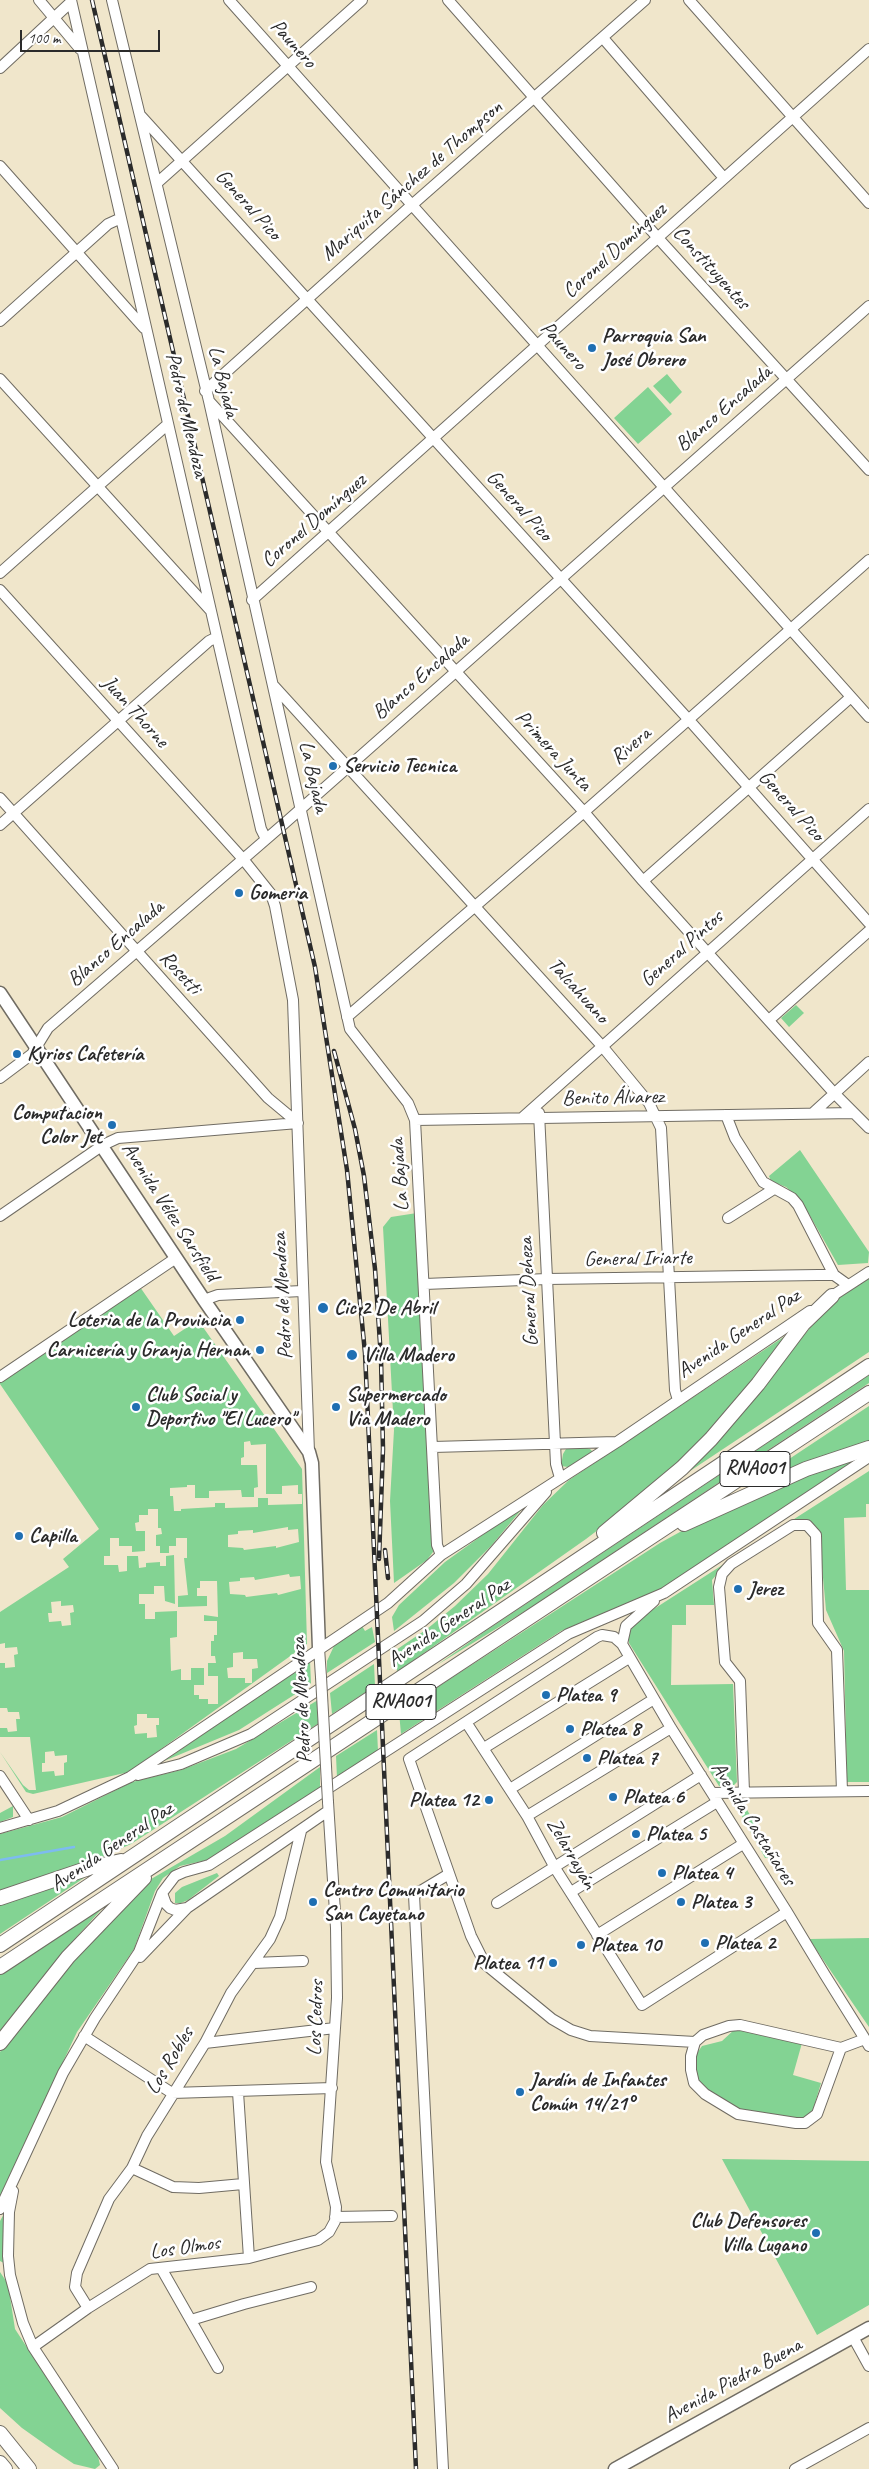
<!DOCTYPE html>
<html>
<head>
<meta charset="utf-8">
<style>
	body { margin:0 }
	#map { position:relative; width:869px; height:2469px; overflow:hidden; background:#f0e6cb; font-family:Caveat,sans-serif }
	canvas { display:block }
	.scale { position:absolute; left:20px; top:30px; width:140px; height:22px; box-sizing:border-box; border:2px solid #2b2b2b; border-top:0; padding-left:6px; font-size:15px; line-height:18px; white-space:nowrap; color:#2b2b2b; -webkit-text-stroke:4px #fff; paint-order:stroke }
</style>
</head>
<body>
<div id="map">
<canvas width="869" height="2469"></canvas>
<div class="scale">100 m</div>
</div>
<script>
const ctx = document.querySelector('canvas').getContext('2d');
ctx.lineJoin = 'round';
function fill(path, color) { ctx.fillStyle = color; ctx.fill(path, 'evenodd'); }
const toPath = rows => new Path2D(rows.map(r => 'M' + r).join(''));
function trace(path, color, width, dash) { ctx.strokeStyle = color; ctx.lineWidth = width; ctx.lineCap = dash ? 'butt' : 'round'; ctx.setLineDash(dash || []); ctx.stroke(path); }
function drawText(font, color, halo, rows, align = 'center') {
  ctx.font = font + ' Caveat,sans-serif'; ctx.lineWidth = 5; ctx.setLineDash([]); ctx.textBaseline = 'middle'; ctx.strokeStyle = halo; ctx.fillStyle = color; for (const [text, x, y, turn = 0] of rows) {
    ctx.save(); ctx.translate(x, y); ctx.rotate((+turn || 0) * Math.PI / 180); ctx.textAlign = isNaN(turn) ? turn : align; if (halo) ctx.strokeText(text, 0, 0); ctx.fillText(text, 0, 0); ctx.restore();
  }
}
const green = toPath([
	[667,374,682,392,670,404,653,386],
	[648,387,672,414,638,444,614,418],
	[796,1005,804,1013,789,1027,781,1018],
	[800,1150,869,1252,868,1263,838,1265,801,1200,786,1187,771,1181,769,1176],
	[417,1213,433,1552,427,1560,394,1583,390,1501,394,1430,383,1227,391,1217],
	[869,1278,869,1352,681,1477,726,1432,769,1376,834,1300],
	[140,1287,174,1336,198,1320,302,1469,307,1644,129,1772,33,1794,26,1792,0,1752,23,1785,29,1790,36,1790,30,1737,0,1737,0,1728,7,1728,8,1732,17,1731,16,1719,20,1719,19,1712,8,1712,7,1708,0,1708,0,1663,5,1663,5,1668,15,1667,14,1655,18,1654,17,1647,5,1648,5,1643,0,1644,0,1612,69,1567,63,1559,99,1529,0,1384,0,1380],
	[250,1441,251,1445,266,1444,266,1494,282,1494,282,1486,298,1485,298,1494,302,1494,302,1504,268,1505,268,1498,258,1498,258,1507,225,1508,225,1503,215,1503,215,1507,181,1509,181,1511,174,1511,173,1496,170,1496,170,1488,187,1487,187,1485,195,1485,195,1498,209,1498,209,1491,241,1490,242,1497,254,1497,254,1488,258,1487,257,1465,241,1465,241,1458,244,1457,244,1442],
	[148,1509,158,1509,158,1528,161,1528,162,1534,156,1535,156,1546,160,1546,160,1553,169,1553,169,1546,176,1546,176,1538,187,1538,187,1558,184,1558,188,1595,178,1596,178,1607,207,1606,207,1596,197,1596,197,1588,200,1588,200,1581,217,1581,218,1617,204,1615,204,1621,217,1621,217,1635,214,1635,214,1641,211,1641,211,1656,215,1656,216,1663,208,1663,208,1676,218,1676,218,1704,208,1704,208,1699,199,1699,199,1695,194,1695,194,1685,204,1685,204,1668,191,1668,191,1680,181,1680,181,1669,171,1671,170,1638,177,1637,177,1611,155,1612,155,1619,145,1619,145,1604,139,1604,139,1594,154,1594,154,1586,164,1586,165,1601,175,1604,174,1555,166,1556,166,1566,160,1566,160,1562,146,1563,146,1567,139,1568,138,1556,127,1556,127,1571,119,1572,118,1565,104,1565,104,1556,110,1556,110,1538,119,1538,119,1546,132,1546,132,1552,145,1551,145,1531,136,1531,135,1523,139,1522,139,1515,148,1515],
	[288,1527,288,1530,298,1529,299,1542,276,1548,276,1546,244,1550,243,1548,228,1547,228,1535,238,1534,238,1531,253,1530,253,1533],
	[289,1574,290,1577,300,1576,301,1589,278,1595,277,1593,246,1597,245,1595,230,1594,229,1582,240,1581,240,1578,254,1577,255,1580],
	[61,1601,61,1606,73,1605,74,1612,70,1613,71,1625,62,1626,61,1621,49,1622,48,1613,52,1613,51,1602],
	[243,1652,243,1659,257,1659,258,1668,252,1669,252,1683,245,1683,245,1678,228,1678,227,1668,233,1667,233,1653],
	[137,1714,147,1714,147,1718,159,1718,159,1725,156,1725,157,1737,147,1738,147,1733,135,1734,134,1726,137,1725],
	[54,1751,55,1756,67,1755,67,1762,64,1763,64,1775,55,1776,54,1771,42,1772,42,1763,45,1763,45,1752],
	[791,1332,720,1424,657,1485,586,1539,397,1672,396,1650,427,1629,455,1606,488,1574,543,1505,569,1480],
	[869,1375,869,1383,530,1608,437,1665,484,1632],
	[869,1406,869,1444,790,1469,764,1480,762,1477],
	[578,1445,590,1449,593,1452,568,1467,561,1466,563,1454,566,1449],
	[869,1452,662,1589,561,1631,401,1734,399,1712,660,1543,718,1511,763,1490],
	[869,1471,869,1504,866,1504,866,1517,844,1518,846,1590,869,1590,869,1782,847,1782,844,1651,826,1610,819,1534,811,1524,805,1522,718,1573,712,1580,714,1605,686,1605,686,1625,672,1625,671,1685,733,1684,737,1782,731,1788,719,1786,629,1643,629,1629,632,1623],
	[527,1503,491,1546,454,1583,394,1631,392,1617,399,1605,445,1562],
	[362,1626,365,1631,372,1627,375,1642,327,1673,327,1661,334,1646],
	[310,1661,311,1683,305,1688,239,1730,164,1761],
	[374,1664,375,1686,332,1714,330,1693],
	[318,1700,319,1723,131,1844,89,1863,0,1893,0,1834,62,1817,132,1782,181,1770,236,1749],
	[377,1730,378,1751,337,1778,336,1756],
	[320,1767,320,1789,207,1860,180,1866,163,1878,155,1891,134,1949,77,2032,0,2196,0,2052,73,1958,146,1882,225,1836],
	[740,1799,741,1799,774,1858,765,1858,733,1800],
	[13,1806,13,1817,0,1822,0,1813],
	[217,1873,219,1876,188,1900,181,1903,175,1903,175,1893,182,1887],
	[90,1874,0,1934,0,1903],
	[108,1902,63,1952,0,2033,0,1974],
	[869,1938,869,2027,809,1939],
	[735,2029,802,2043,793,2075,821,2083,813,2110,808,2116,801,2119,739,2111,706,2091,697,2080,694,2070,695,2056,702,2046,722,2041],
	[722,2159,869,2161,869,2305,817,2335],
	[5,2212,6,2264,0,2261,0,2221],
	[0,2272,8,2284,15,2329,98,2456,100,2465,95,2469,74,2464,53,2450,22,2428,0,2408]
]);
const stream = toPath([
	[0,1860,74,1847]
]);
const minor = toPath([
	[39,0,80,49],
	[71,0,261,829,266,839],
	[112,0,209,401,350,1029,408,1103,415,1120,437,1545,441,1555],
	[229,0,869,717],
	[448,0,658,238,869,470],
	[689,0,869,203],
	[603,38,724,178],
	[0,68,71,2],
	[141,116,689,720,869,923],
	[0,166,144,328],
	[157,183,362,0],
	[0,321,108,224,119,219],
	[0,379,211,611],
	[205,391,413,204,645,0],
	[209,401,584,812,643,881,834,1093,869,1128],
	[0,573,168,424],
	[0,590,243,859,271,894,275,906,293,1000,309,1452],
	[252,600,869,49],
	[274,686,602,1046,649,1103,661,1128,675,1390,678,1400],
	[0,798,268,1098,298,1123],
	[0,825,209,641,217,637],
	[643,881,851,697],
	[347,1017,584,812,869,560],
	[769,1020,869,931],
	[0,1078,32,1054,48,1028,286,822,869,306],
	[539,1113,556,1464,560,1478],
	[813,1113,869,1062],
	[726,1115,735,1138,763,1182,792,1198,798,1205,834,1275],
	[522,1118,869,809],
	[415,1120,854,1113],
	[0,1216,103,1145,118,1138,298,1123],
	[728,1218,774,1189],
	[425,1284,547,1279,818,1275,834,1275,848,1285],
	[204,1300,218,1295,302,1291],
	[826,1300,869,1272],
	[0,1377,176,1258],
	[433,1447,616,1442],
	[622,1644,626,1626,654,1601],
	[319,1648,321,1677],
	[466,1722,527,1816,555,1868,642,2005,787,1912],
	[484,1748,629,1658],
	[138,1775,181,1764,251,1734,423,1621,466,1584,546,1492],
	[0,1776,29,1820],
	[510,1789,654,1699],
	[744,1792,740,1681,725,1662,719,1587,722,1574,731,1564,793,1525,807,1525,816,1535,818,1623,837,1650,842,1791],
	[712,1793,869,1791],
	[527,1816,671,1728],
	[0,1828,58,1811,130,1777,388,1603,441,1555,617,1442,810,1311],
	[571,1892,717,1802],
	[162,1893,166,1904,170,1908,175,1910,187,1908],
	[497,1903,701,1775],
	[597,1935,743,1844],
	[140,1957,187,1908,328,1811],
	[254,1963,303,1961],
	[84,2036,172,2093,332,2088],
	[865,2039,841,2048,740,2025,729,2026,703,2035,695,2042,590,2036,571,2030,552,2019,485,1964,471,1936,409,1759,597,1637,602,1635,614,1637,622,1644,671,1728,787,1912,825,1975,865,2039,869,2046],
	[695,2042,691,2056,691,2070,694,2083,705,2094,738,2114,796,2123,805,2123,817,2114,841,2048],
	[205,2043,335,2028],
	[238,2092,249,2258],
	[132,2168,173,2187,199,2188,243,2184],
	[13,2191,9,2212,8,2256,10,2275,23,2323,33,2347,113,2469],
	[0,2209,63,2073,95,2018,139,1952,162,1893,175,1876,184,1872,209,1865,568,1634,664,1593,869,1457],
	[335,2217,392,2216],
	[161,2268,218,2368],
	[88,2308,75,2287,77,2273,109,2199,132,2168,147,2136,205,2043,231,1993,270,1939,280,1917,301,1831],
	[191,2320,244,2304,311,2287],
	[853,2337,869,2366],
	[33,2347,88,2308,150,2269,249,2258,318,2240,329,2232,335,2221,336,2207,326,2162,337,1998,336,1928,328,1802],
	[443,2469,414,1895,449,1874],
	[795,2469,869,2428]
]);
const major = toPath([
	[0,993,204,1300,309,1452,312,1463,319,1648],
	[615,2469,869,2328]
]);
const highway = toPath([
	[684,1524,806,1469,869,1448],
	[604,1533,682,1468,711,1439,758,1384,803,1324,832,1296],
	[0,1898,89,1868,121,1861],
	[0,1945,869,1366],
	[0,1967,869,1393],
	[0,2043,68,1957,144,1878],
	[0,2433,29,2469],
	[0,2463,5,2469]
]);
const rail = toPath([
	[92,0,315,967,347,1170,365,1353,416,2469],
	[334,1051,355,1129,364,1176,375,1269,381,1358,383,1449,379,1559],
	[385,1550,388,1578]
]);
const minorBridge = toPath([
	[321,1677,328,1802]
]);
const markers = [
	[592,348,5,"#1f6fb2"],
	[333,766,5,"#1f6fb2"],
	[239,893,5,"#1f6fb2"],
	[17,1054,5,"#1f6fb2"],
	[112,1125,5,"#1f6fb2"],
	[323,1308,6,"#1f6fb2"],
	[240,1320,5,"#1f6fb2"],
	[260,1350,5,"#1f6fb2"],
	[352,1355,6,"#1f6fb2"],
	[136,1407,5,"#1f6fb2"],
	[336,1407,5,"#1f6fb2"],
	[19,1536,5,"#1f6fb2"],
	[738,1589,5,"#1f6fb2"],
	[546,1695,5,"#1f6fb2"],
	[570,1729,5,"#1f6fb2"],
	[587,1758,5,"#1f6fb2"],
	[613,1797,5,"#1f6fb2"],
	[489,1800,5,"#1f6fb2"],
	[636,1834,5,"#1f6fb2"],
	[662,1873,5,"#1f6fb2"],
	[313,1902,5,"#1f6fb2"],
	[681,1902,5,"#1f6fb2"],
	[705,1943,5,"#1f6fb2"],
	[581,1945,5,"#1f6fb2"],
	[553,1963,5,"#1f6fb2"],
	[520,2092,5,"#1f6fb2"],
	[816,2233,5,"#1f6fb2"]
];
const shields = [
	[755,1469,70],
	[401,1702,70]
];
const shieldNames = [
	["RNA001",755,1469],
	["RNA001",401,1702]
];
const streetNames = [
	["Paunero",293,44,48],
	["Mariquita Sánchez de Thompson",412,181,-41],
	["General Pico",248,205,48],
	["Coronel Domínguez",615,251,-42],
	["Constituyentes",711,268,48],
	["Paunero",563,346,48],
	["La Bajada",223,382,76],
	["Blanco Encalada",724,409,-41],
	["Pedro de Mendoza",186,415,77],
	["General Pico",519,506,48],
	["Coronel Domínguez",314,521,-41],
	["Blanco Encalada",421,677,-41],
	["Juan Thorne",135,712,48],
	["Rivera",631,746,-41],
	["Primera Junta",553,751,47],
	["La Bajada",313,777,77],
	["General Pico",791,806,48],
	["Blanco Encalada",116,944,-41],
	["General Pintos",682,949,-42],
	["Rosetti",180,973,48],
	["Talcahuano",578,991,48],
	["Benito Álvarez",613,1098,-1],
	["La Bajada",400,1175,-94],
	["Avenida Vélez Sarsfield",170,1212,57],
	["General Iriarte",638,1259,-1],
	["General Deheza",529,1292,-93],
	["Pedro de Mendoza",283,1296,-93],
	["Avenida General Paz",739,1334,-34],
	["Avenida General Paz",449,1623,-34],
	["Pedro de Mendoza",302,1700,-93],
	["Avenida Castañares",753,1824,58],
	["Avenida General Paz",112,1847,-34],
	["Zelarrayán",571,1854,60],
	["Los Cedros",316,2018,-88],
	["Los Robles",170,2061,-59],
	["Los Olmos",185,2248,-8],
	["Avenida Piedra Buena",733,2381,-29]
];
const poiNames = [
	["Parroquia San",602,336],
	["José Obrero",602,360],
	["Servicio Tecnica",343,766],
	["Gomeria",249,893],
	["Kyrios Cafetería",27,1054],
	["Computacion",102,1113,"right"],
	["Color Jet",102,1137,"right"],
	["Cic 2 De Abril",334,1308],
	["Loteria de la Provincia",230,1320,"right"],
	["Carnicería y Granja Hernan",250,1350,"right"],
	["Villa Madero",363,1355],
	["Club Social y",146,1395],
	["Deportivo \"El Lucero\"",146,1419],
	["Supermercado",346,1395],
	["Via Madero",346,1419],
	["Capilla",29,1536],
	["Jerez",748,1589],
	["Platea 9",556,1695],
	["Platea 8",580,1729],
	["Platea 7",597,1758],
	["Platea 6",623,1797],
	["Platea 12",479,1800,"right"],
	["Platea 5",646,1834],
	["Platea 4",672,1873],
	["Centro Comunitario",323,1890],
	["San Cayetano",323,1914],
	["Platea 3",691,1902],
	["Platea 2",715,1943],
	["Platea 10",591,1945],
	["Platea 11",543,1963,"right"],
	["Jardín de Infantes",530,2080],
	["Común 14/21°",530,2104],
	["Club Defensores",806,2221,"right"],
	["Villa Lugano",806,2245,"right"]
];
fill(green, '#83d393');
trace(stream, '#7dbbf0', 2.5);
trace(minor, '#706c63', 12);
trace(major, '#706c63', 15);
trace(highway, '#706c63', 16);
trace(minor, '#fff', 10);
trace(major, '#fff', 12);
trace(highway, '#fff', 14);
trace(rail, '#2b2b2b', 4.5);
trace(rail, '#fff', 2.5, [8]);
trace(minorBridge, '#706c63', 12, []);
trace(minorBridge, '#fff', 10);
for (const [x, y, r, color] of markers) { const dot = new Path2D(); dot.arc(x, y, r, 0, 2 * Math.PI); ctx.fillStyle = color; ctx.fill(dot); trace(dot, '#fff', 2); }
for (const [x, y, w] of shields) { const box = new Path2D(); box.roundRect(x - w / 2, y - 17.5, w, 35, 4); ctx.fillStyle = '#fff'; ctx.fill(box); trace(box, '#2b2b2b', 1); }
drawText('bold 20px', '#2b2b2b', null, shieldNames);
drawText('21px', '#2b2b2b', '#fff', streetNames);
drawText('bold 21px', '#2b2b2b', '#fff', poiNames, 'left');
</script>
</body>
</html>
